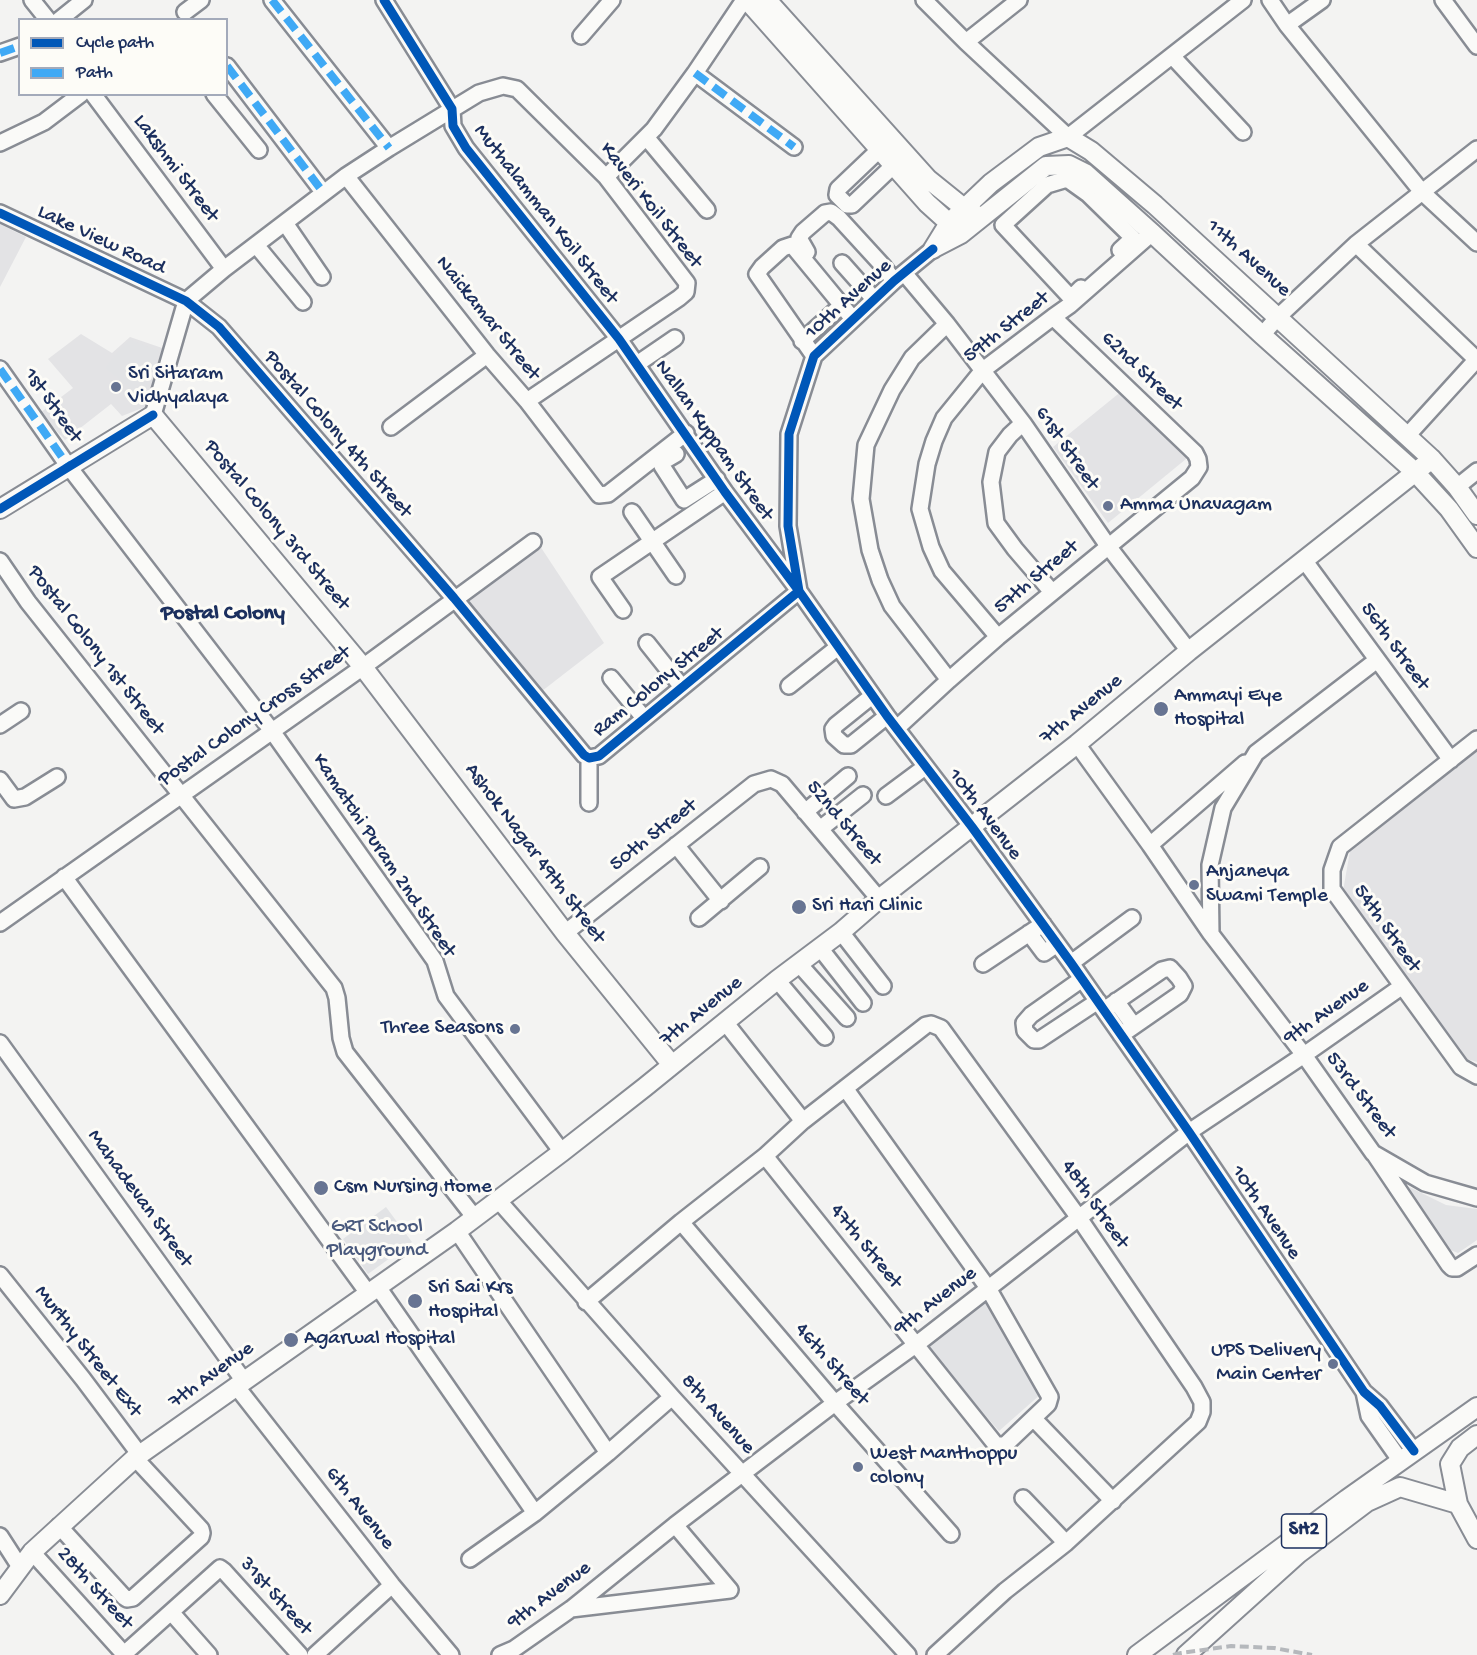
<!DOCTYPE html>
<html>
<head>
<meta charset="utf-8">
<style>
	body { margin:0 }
	#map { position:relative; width:1477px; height:1655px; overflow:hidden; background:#f3f3f2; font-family:"Gochi Hand",sans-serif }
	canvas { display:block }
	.legend { position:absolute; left:18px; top:18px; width:210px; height:78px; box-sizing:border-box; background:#fdfcf7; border:2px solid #a3aaba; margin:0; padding:8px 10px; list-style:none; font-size:18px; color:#1b2f5e }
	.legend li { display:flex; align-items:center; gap:12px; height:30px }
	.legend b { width:30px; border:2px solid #a3aaba }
</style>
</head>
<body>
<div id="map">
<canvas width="1477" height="1655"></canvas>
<ul class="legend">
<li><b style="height:8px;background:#0057b8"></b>Cycle path</li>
<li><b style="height:8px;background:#3fa9f5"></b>Path</li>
</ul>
</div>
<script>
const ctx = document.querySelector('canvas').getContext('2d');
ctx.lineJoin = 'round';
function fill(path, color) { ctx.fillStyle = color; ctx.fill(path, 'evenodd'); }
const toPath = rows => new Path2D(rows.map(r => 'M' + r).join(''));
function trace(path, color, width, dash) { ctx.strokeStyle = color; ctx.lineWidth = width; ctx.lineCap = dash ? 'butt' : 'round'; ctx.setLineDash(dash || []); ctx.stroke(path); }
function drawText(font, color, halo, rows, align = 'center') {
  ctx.font = font + ' "Gochi Hand",sans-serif'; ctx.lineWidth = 6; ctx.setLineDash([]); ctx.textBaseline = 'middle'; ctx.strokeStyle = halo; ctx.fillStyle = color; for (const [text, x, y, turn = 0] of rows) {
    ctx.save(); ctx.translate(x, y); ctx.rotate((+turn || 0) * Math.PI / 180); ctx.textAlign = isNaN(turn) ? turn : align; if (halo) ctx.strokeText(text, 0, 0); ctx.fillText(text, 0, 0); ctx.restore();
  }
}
const built = toPath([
	[0,224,26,237,0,287],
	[81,334,112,353,130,337,168,350,149,402,145,407,122,416,111,404,65,440,40,413,73,388,48,359],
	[1123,390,1187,451,1186,459,1108,523,1053,447],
	[540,546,604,643,542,691,468,601],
	[1477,751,1477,1062,1467,1059,1343,891,1350,851]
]);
const green = toPath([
	[131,340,159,351,142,397,106,368,116,354],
	[1397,1181,1446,1205,1477,1209,1477,1240,1458,1253,1448,1249],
	[386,1207,412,1242,368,1274,343,1239],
	[985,1292,1050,1386,999,1431,920,1341]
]);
const minor = toPath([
	[32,0,48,20],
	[272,0,389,148],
	[924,0,966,42,1068,137,1243,0],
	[1270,0,1287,25,1422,192,1477,243],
	[1443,0,1477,46],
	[185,12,201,0],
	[59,20,84,0],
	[1287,25,1322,0],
	[581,36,612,0],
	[966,42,1019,0],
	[0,53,20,46],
	[1173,57,1243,132],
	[227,66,323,192],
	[695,73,794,147],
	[93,94,224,269],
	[214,94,259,150],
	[646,137,707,210],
	[0,143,44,122,81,94],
	[880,149,838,189,837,195,847,205,852,205,894,165],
	[346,176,487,355,527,401,599,495,608,494,686,433],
	[606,177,654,129,695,73,744,0],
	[1088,194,1133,238,1120,250],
	[0,213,186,301,219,327,454,598,584,755,589,758,599,756,799,591,725,492,619,339,466,148,453,126,452,109,384,0],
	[285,223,322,277],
	[1356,244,1477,360],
	[256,245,303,302],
	[933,249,894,281,814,356,789,434,788,526,799,591,887,716,972,827,1071,963,1189,1132,1364,1392,1380,1406,1414,1451],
	[807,252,799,238,803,232,825,213,831,212,839,218,883,266,894,281],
	[842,263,874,299],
	[905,274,947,324,1023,423,1108,546,1189,651],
	[1081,288,1071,298,1003,225,1047,185,1067,179,1088,194,1098,184],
	[947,324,912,358,892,390,866,445,861,499,870,550,880,580,892,606,949,680],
	[1262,335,1278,317,1356,244,1477,149],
	[802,341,842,305],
	[814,356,757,274,762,267,783,248,792,245,853,319],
	[637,364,675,338],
	[0,369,69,467,272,731,435,961,446,996,562,1152],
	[153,415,186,301,224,269,346,176,389,148,479,93,503,86,517,89,606,177,687,283,686,292,679,298,527,401],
	[1023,423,1010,435,997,452,991,482,996,523,1015,549,1052,592],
	[391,427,487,355],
	[1407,436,1477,359],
	[676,454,664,461,662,466,684,500,717,479],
	[1457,487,1477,471],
	[632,512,676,576],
	[1304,560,1451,760],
	[0,561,28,602,334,988,337,998,341,1038,345,1052,475,1218],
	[623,610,600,577,725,492],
	[998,637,942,571,931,547,920,509,927,464,934,441,944,418,983,370,1053,317,1070,305,1152,233],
	[647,643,682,687],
	[1377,660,1256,753,1223,808,1210,865,1211,934,1304,1055,1373,1153,1425,1183,1477,1198],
	[611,678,644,718],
	[789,686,838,647],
	[872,696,836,725,833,729,834,736,844,745,851,745,887,716],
	[0,725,21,711],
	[897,728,949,680,998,637,1192,478,1199,467,1198,459,1195,453,1053,317],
	[1477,739,1340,847,1332,870,1332,889,1461,1067,1477,1076],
	[1077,744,1150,845],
	[589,758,589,803],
	[0,780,14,799,25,797,57,777],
	[886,796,925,767],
	[805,812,848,776],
	[820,829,863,795],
	[676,845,721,901],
	[64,877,368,1293],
	[699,918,760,867],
	[0,923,363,667,533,542],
	[841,932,883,986],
	[565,933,754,784,771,779,782,784,879,899],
	[1029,933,1044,953,1057,944],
	[1211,934,1150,845,1245,763],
	[820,948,863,1003],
	[1071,963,1132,918],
	[799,964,847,1018],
	[983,964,1043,924],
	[1082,979,1031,1015,1024,1023,1025,1031,1034,1040,1039,1040,1098,1001],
	[777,980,825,1037],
	[1116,1001,1134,1026],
	[1104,1010,1162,970,1170,968,1179,978,1184,986,1180,994,1121,1035],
	[725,1022,803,1121],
	[0,1043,244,1381],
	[1375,1155,1449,1265,1452,1268,1457,1268,1477,1255],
	[765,1156,996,1445,1005,1445,1048,1404,1050,1397,988,1288,845,1088],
	[498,1200,672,1397,908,1655],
	[681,1222,835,1403,951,1534],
	[457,1231,608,1453],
	[0,1275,83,1379,140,1455],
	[378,1287,535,1513],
	[586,1302,681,1222,765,1156,803,1121,926,1025,931,1024,941,1028,1079,1218,1194,1387,1202,1402,1202,1412,1198,1422,1066,1543,1005,1591,935,1655],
	[236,1386,392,1585,451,1655],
	[1364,1392,1369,1416,1400,1460],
	[1034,1419,1113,1501],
	[1023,1498,1066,1543],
	[59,1526,124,1597,127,1599,133,1598,201,1537,202,1533,201,1529,135,1458],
	[0,1536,20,1567],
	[32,1552,125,1655],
	[470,1559,535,1513,608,1453,672,1397],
	[571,1609,730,1590,675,1525],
	[171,1612,209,1655],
	[124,1654,220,1568,224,1571,300,1655],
	[315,1655,392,1585],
	[500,1655,514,1649,571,1609,675,1525,835,1403,917,1344,1189,1132,1304,1055,1401,987]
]);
const major = toPath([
	[747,0,927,203,958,231],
	[767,0,928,179,964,208,974,213],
	[934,248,961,234,1046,166,1069,165,1085,173,1152,233,1262,335,1415,472,1449,509,1477,548],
	[933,249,949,223,991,183,1039,147,1068,137,1091,151,1155,205,1432,459,1457,487,1477,515],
	[0,509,153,415,363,667,565,933,672,1065],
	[1477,1435,1460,1448,1450,1464,1458,1504,1477,1539],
	[0,1595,32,1552,135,1458,457,1231,562,1152,645,1087,777,980,841,932,879,899,1077,744,1189,651,1432,459],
	[1137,1655,1347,1499,1477,1407],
	[1186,1655,1298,1554,1367,1502,1400,1487,1458,1504]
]);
const rail = toPath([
	[1173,1655,1181,1653,1231,1646,1274,1648,1312,1655]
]);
const quiet = toPath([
	[272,0,389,148],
	[0,53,20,46],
	[227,66,323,192],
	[695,73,794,147],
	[0,369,69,467]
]);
const cycleway = toPath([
	[0,213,186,301,219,327,454,598,584,755,589,758,599,756,799,591,725,492,619,339,466,148,453,126,452,109,384,0],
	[933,249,894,281,814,356,789,434,788,526,799,591,887,716,972,827,1071,963,1189,1132,1364,1392,1380,1406,1414,1451],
	[0,509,153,415]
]);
const markers = [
	[116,387,6,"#677492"],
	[1108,506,6,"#677492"],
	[1161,709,8,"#677492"],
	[1194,885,6,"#677492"],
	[799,907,8,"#677492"],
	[515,1029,6,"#677492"],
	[321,1188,8,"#677492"],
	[415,1301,8,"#677492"],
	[291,1340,8,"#677492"],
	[1333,1364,6,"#677492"],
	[858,1467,6,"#677492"]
];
const shields = [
	[1304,1531,45]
];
const shieldNames = [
	["SH2",1304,1531]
];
const streetNames = [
	["Lakshmi Street",175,169,53],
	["Kaveri Koil Street",650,206,52],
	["Muthalamman Koil Street",545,215,52],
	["Lake View Road",101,241,25],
	["11th Avenue",1248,259,42],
	["10th Avenue",849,300,-42],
	["Naickamar Street",487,319,51],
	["59th Street",1007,328,-38],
	["62nd Street",1141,372,44],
	["1st Street",52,406,55],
	["Postal Colony 4th Street",337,435,49],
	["Nallan Kuppam Street",713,441,55],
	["61st Street",1066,449,55],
	["Postal Colony 3rd Street",276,526,50],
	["57th Street",1037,578,-40],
	["56th Street",1394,647,54],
	["Postal Colony 1st Street",95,651,52],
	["Ram Colony Street",659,683,-39],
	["7th Avenue",1082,710,-39],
	["Postal Colony Cross Street",255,717,-35],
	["10th Avenue",984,815,53],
	["52nd Street",843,824,50],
	["50th Street",654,836,-38],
	["Ashok Nagar 49th Street",534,854,53],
	["Kamatchi Puram 2nd Street",383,856,56],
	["54th Street",1386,929,55],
	["7th Avenue",702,1012,-39],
	["9th Avenue",1327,1013,-35],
	["53rd Street",1360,1096,53],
	["Mahadevan Street",139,1199,54],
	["48th Street",1094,1205,55],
	["10th Avenue",1265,1213,56],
	["47th Street",865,1247,51],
	["9th Avenue",936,1302,-38],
	["Murthy Street Ext",87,1352,52],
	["46th Street",831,1365,49],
	["7th Avenue",212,1376,-36],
	["8th Avenue",717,1415,48],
	["6th Avenue",359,1509,52],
	["28th Street",94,1589,48],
	["9th Avenue",550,1596,-37],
	["31st Street",275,1597,48]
];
const poiNames = [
	["Sri Sitaram",128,375],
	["Vidhyalaya",128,399],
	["Amma Unavagam",1120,506],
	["Ammayi Eye",1174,697],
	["Hospital",1174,721],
	["Anjaneya",1206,873],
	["Swami Temple",1206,897],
	["Sri Hari Clinic",812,907],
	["Three Seasons",503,1029,"right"],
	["Csm Nursing Home",334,1188],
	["Sri Sai Krs",428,1289],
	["Hospital",428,1313],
	["Agarwal Hospital",304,1340],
	["UPS Delivery",1321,1352,"right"],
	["Main Center",1321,1376,"right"],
	["West Manthoppu",870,1455],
	["colony",870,1479]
];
const parkNames = [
	["GRT School",377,1228],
	["Playground",377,1252]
];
const neighbourhoodNames = [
	["Postal Colony",223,615]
];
fill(built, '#e3e3e5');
fill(green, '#e2e3e5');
trace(minor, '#888c94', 20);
trace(major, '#888c94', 22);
trace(minor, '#fafaf8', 15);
trace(major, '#fafaf8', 18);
trace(rail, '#b5b8bc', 4, [9, 4.5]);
trace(quiet, '#3fa9f5', 8, [15, 8]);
trace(cycleway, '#0057b8', 9);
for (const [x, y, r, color] of markers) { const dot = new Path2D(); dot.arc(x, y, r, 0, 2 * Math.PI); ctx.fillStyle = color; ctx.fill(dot); trace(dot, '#fdfcf7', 2); }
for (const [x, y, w] of shields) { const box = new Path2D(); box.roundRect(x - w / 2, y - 17, w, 34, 4.5); ctx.fillStyle = '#fdfcf7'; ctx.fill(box); trace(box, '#1b2f5e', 1.5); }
drawText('bold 20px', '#1b2f5e', null, shieldNames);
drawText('21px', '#1b2f5e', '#fdfcf7', streetNames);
drawText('21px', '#1b2f5e', '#fdfcf7', poiNames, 'left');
drawText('21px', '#49597d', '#fdfcf7', parkNames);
drawText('bold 22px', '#1b2f5e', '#fdfcf7', neighbourhoodNames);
</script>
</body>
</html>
